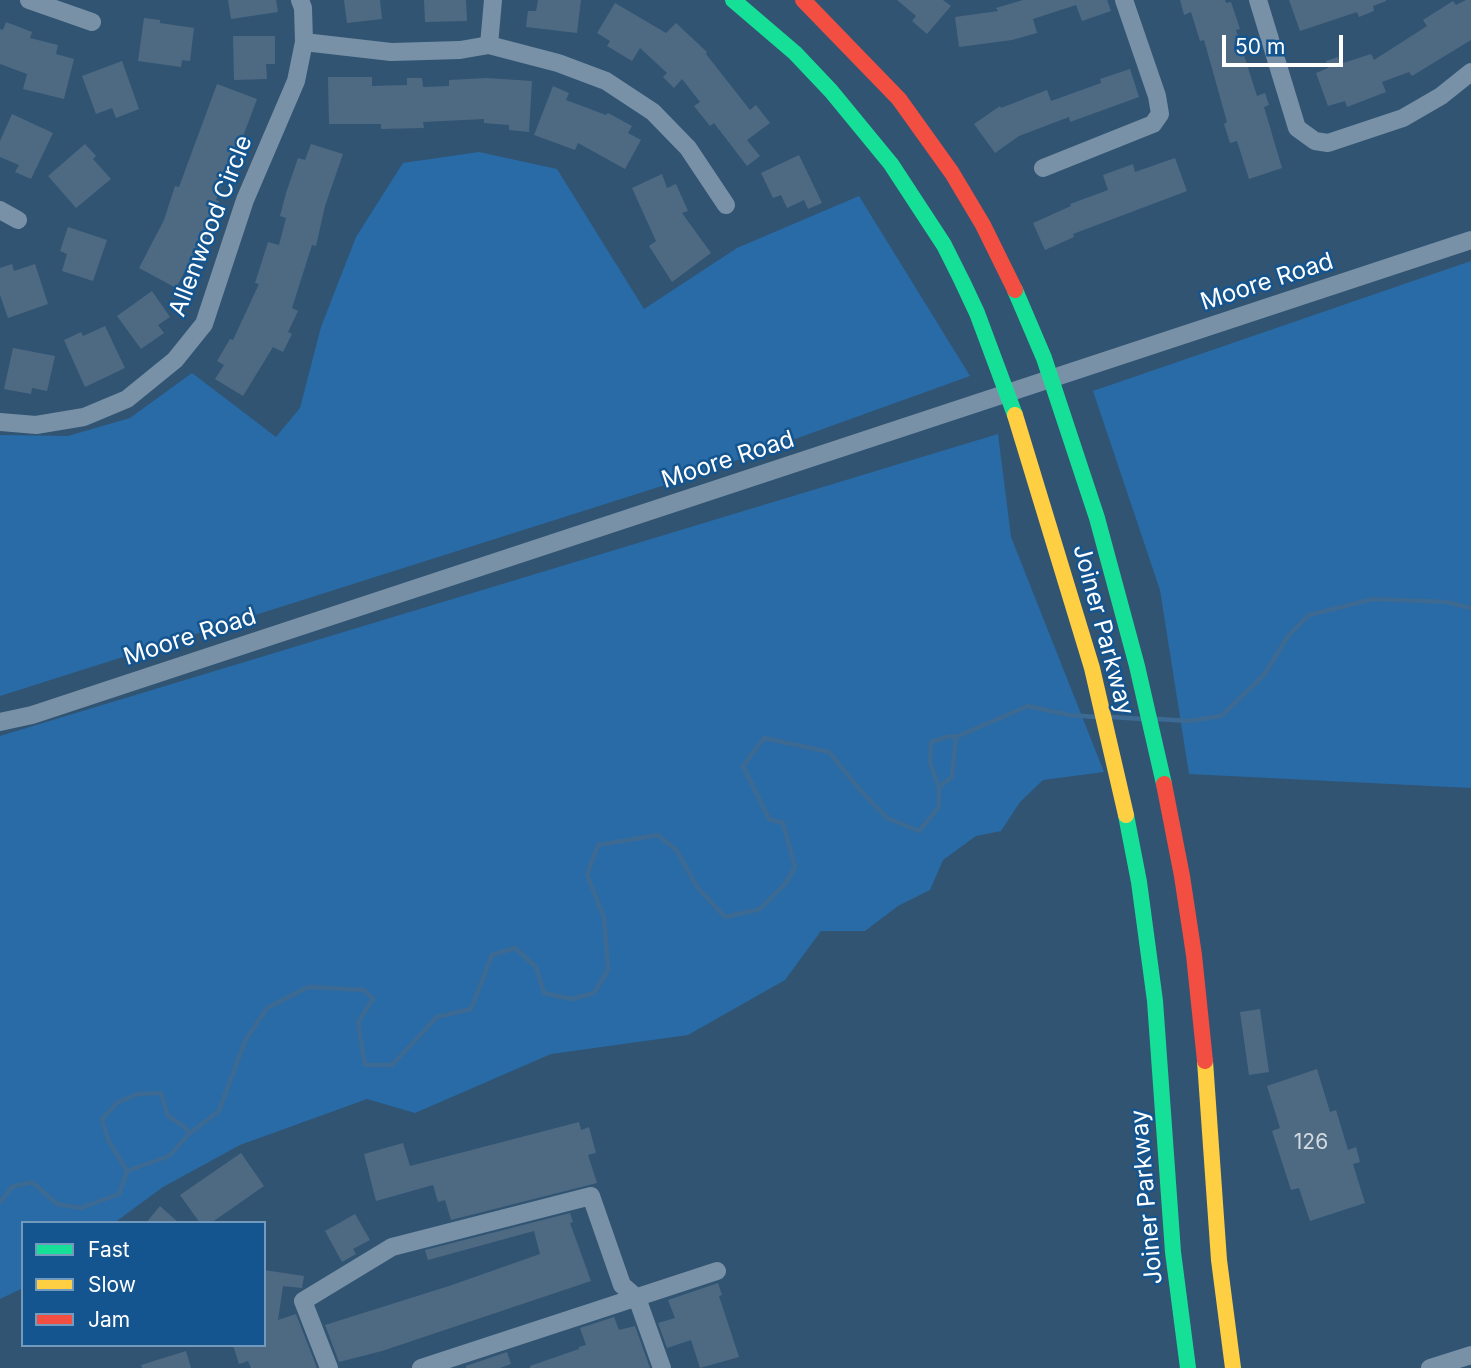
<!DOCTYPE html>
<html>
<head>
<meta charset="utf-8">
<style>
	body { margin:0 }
	#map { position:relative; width:1471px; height:1368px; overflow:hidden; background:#315473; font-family:Inter,sans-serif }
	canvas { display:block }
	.legend { position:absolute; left:21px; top:1221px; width:245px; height:126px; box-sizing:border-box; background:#15558f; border:2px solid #7399bc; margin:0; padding:9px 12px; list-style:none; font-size:21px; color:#fff }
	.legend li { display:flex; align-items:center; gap:14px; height:35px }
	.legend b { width:35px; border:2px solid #7399bc }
	.scale { position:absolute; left:1222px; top:35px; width:121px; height:32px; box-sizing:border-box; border:4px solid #fff; border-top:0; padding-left:9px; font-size:21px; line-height:24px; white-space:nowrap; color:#fff; -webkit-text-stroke:5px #15558f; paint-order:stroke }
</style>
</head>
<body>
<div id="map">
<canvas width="1471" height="1368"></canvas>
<ul class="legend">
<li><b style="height:9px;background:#16e098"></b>Fast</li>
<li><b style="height:9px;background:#ffcf43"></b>Slow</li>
<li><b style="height:9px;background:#f24e42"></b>Jam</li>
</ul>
<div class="scale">50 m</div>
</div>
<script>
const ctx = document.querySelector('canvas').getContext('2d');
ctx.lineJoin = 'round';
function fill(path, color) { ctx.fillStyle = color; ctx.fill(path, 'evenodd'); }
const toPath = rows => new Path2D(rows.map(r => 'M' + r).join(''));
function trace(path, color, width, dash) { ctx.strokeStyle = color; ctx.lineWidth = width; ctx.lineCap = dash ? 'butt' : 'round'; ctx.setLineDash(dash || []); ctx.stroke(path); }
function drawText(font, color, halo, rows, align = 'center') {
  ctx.font = font + ' Inter,sans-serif'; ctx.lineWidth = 5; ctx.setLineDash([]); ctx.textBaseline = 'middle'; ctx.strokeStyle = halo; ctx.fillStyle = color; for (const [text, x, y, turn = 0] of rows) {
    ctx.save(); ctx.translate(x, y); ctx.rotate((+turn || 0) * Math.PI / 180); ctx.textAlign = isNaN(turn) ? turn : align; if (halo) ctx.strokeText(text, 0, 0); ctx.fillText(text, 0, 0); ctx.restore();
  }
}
const green = toPath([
	[479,152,557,169,644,309,737,248,859,196,970,376,684,479,0,696,0,435,68,436,130,418,192,373,276,437,300,408,321,327,356,237,403,163],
	[1471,261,1471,788,1189,774,1160,590,1093,391],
	[998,434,1011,537,1104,772,1043,780,1020,802,1001,831,976,836,943,860,930,890,898,906,865,931,821,931,785,980,688,1035,551,1054,415,1113,367,1099,240,1145,163,1187,114,1223,23,1223,23,1288,0,1299,0,736]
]);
const stream = toPath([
	[1112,717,1142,719],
	[1158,719,1189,721,1221,716,1264,675,1288,636,1309,615,1373,599,1446,602,1471,608],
	[939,787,930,763,931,742,950,736,956,737],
	[127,1171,108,1140,102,1119,118,1102,138,1094,161,1093,168,1116,182,1125,190,1133],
	[0,1202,12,1187,32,1182,57,1204,81,1208,119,1194,127,1171,169,1156,190,1133,219,1111,245,1041,267,1008,308,987,364,990,373,999,358,1022,365,1065,392,1065,437,1017,471,1009,492,955,515,948,536,967,544,993,571,999,594,993,608,970,604,917,587,875,598,845,658,835,677,851,697,887,725,917,760,909,785,884,795,867,783,823,769,819,743,766,764,738,829,752,861,791,887,818,919,831,939,807,939,787,952,777,956,737,1028,706,1069,715,1096,717]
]);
const building = toPath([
	[228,0,276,0,278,12,231,19],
	[344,0,380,0,382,19,347,23],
	[424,0,466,0,467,21,425,22],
	[538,0,581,0,577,33,526,27,528,11,536,11],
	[897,0,943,0,951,6,927,34,912,21,916,16],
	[1023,0,1107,0,1111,11,1082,21,1076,5,1033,19,1037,33,1012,40,959,47,955,17,998,11,996,8],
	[1180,0,1225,0,1226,3,1231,2,1240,29,1236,30,1257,96,1265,93,1269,105,1264,107,1282,168,1249,179,1237,141,1230,143,1224,124,1227,122,1204,40,1200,41,1191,12,1184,15],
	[1289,0,1386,0,1386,1,1373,6,1374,11,1359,17,1357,12,1300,31],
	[1466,0,1471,0,1471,40,1412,76,1409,72,1382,82,1386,92,1347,107,1345,101,1328,106,1316,73,1328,68,1326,61,1338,57,1340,64,1371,54,1374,60,1427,26,1423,20,1453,1,1456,5],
	[615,3,666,33,676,23,707,52,706,54,750,110,756,105,770,123,747,140,760,156,747,166,714,123,710,126,694,106,700,102,682,79,674,88,663,77,667,73,640,48,632,61,607,46,610,41,597,33],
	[144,18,160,20,160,23,194,28,190,61,182,60,181,67,138,61],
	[6,22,32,32,30,38,58,45,56,54,74,59,64,99,23,89,27,74,0,64,0,29,3,30],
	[233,36,275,36,275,64,266,64,267,79,234,80],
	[122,61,139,109,116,118,112,108,96,114,82,76],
	[1130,69,1139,97,1070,122,1069,117,1019,136,995,153,974,124,1000,106,1001,108,1047,90,1051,101,1101,83,1100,79],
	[328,77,372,77,372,86,407,85,407,78,422,78,423,87,449,86,449,80,487,78,532,81,529,132,509,130,509,125,484,123,484,119,423,122,424,128,381,129,381,124,329,124],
	[217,84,257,99,242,139,239,137,216,200,219,201,202,253,192,272,186,269,176,288,139,268,164,220,175,186,179,187],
	[553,86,569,93,566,100,606,115,608,113,632,126,628,133,641,140,625,169,578,143,575,150,534,135],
	[12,114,53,133,31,179,15,172,19,165,0,157,0,141],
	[85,144,96,156,93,159,111,179,76,208,48,176],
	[311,144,343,154,325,206,316,246,312,245,292,308,298,311,288,332,292,334,283,352,273,347,243,396,215,379,224,365,217,361,230,339,233,340,259,284,255,283,268,242,279,245,286,218,280,216,286,193,298,158,305,160],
	[799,155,822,203,808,209,804,200,787,208,781,195,773,198,761,173],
	[1175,158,1187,191,1073,234,1074,237,1045,250,1033,223,1071,206,1070,204,1108,190,1103,175,1133,164,1135,172],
	[662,174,667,188,676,184,688,211,682,213,711,253,672,282,649,246,656,241,632,188],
	[68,227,107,240,93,281,62,271,67,254,60,251],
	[12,264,14,271,35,264,48,304,8,318,0,295,0,268],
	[152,291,170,317,158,325,164,333,141,349,117,316],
	[105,326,125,368,85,387,64,340,81,332,83,336],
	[13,348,55,356,47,391,32,388,31,394,4,389],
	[1260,1009,1269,1072,1249,1075,1240,1012],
	[1317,1069,1330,1112,1336,1110,1348,1150,1356,1147,1360,1162,1353,1164,1365,1203,1310,1221,1299,1188,1291,1190,1272,1131,1280,1128,1267,1086],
	[579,1122,581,1130,589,1127,596,1153,588,1155,597,1183,451,1220,445,1200,438,1202,433,1185,376,1201,364,1154,403,1143,410,1166],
	[241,1153,264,1186,211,1223,200,1223,180,1195],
	[160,1206,179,1223,146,1223],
	[570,1213,573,1222,570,1223,591,1281,382,1351,339,1362,325,1325,449,1286,540,1254,534,1231,428,1260,425,1250],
	[355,1214,370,1240,353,1249,356,1254,342,1262,325,1231],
	[264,1270,304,1276,302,1288,283,1286,278,1320,296,1314,317,1368,251,1368,248,1361,239,1364,233,1345,264,1345],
	[718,1283,722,1295,719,1296,739,1357,700,1368,691,1340,667,1348,658,1323,675,1318,668,1300],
	[614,1317,619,1330,635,1326,650,1368,530,1368,530,1366,579,1349,579,1347,586,1345,580,1328],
	[186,1351,191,1368,142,1368,141,1365],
	[507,1352,511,1364,500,1368,466,1368,466,1366]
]);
const street = toPath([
	[29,0,92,22],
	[1258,0,1297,128,1315,141,1328,143,1403,118,1441,96,1471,72],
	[304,42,391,52,460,50,489,45,558,63,606,81,653,112,688,148,726,205],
	[489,45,493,0],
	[1043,168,1153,124,1160,114,1157,96,1124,0],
	[0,210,18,220],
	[0,422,36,425,84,417,127,399,175,360,204,324,245,200,296,81,304,42,303,8,300,0],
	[0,722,32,715,1471,240],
	[329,1368,303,1301,392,1247,591,1196,622,1285,637,1298,662,1368],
	[421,1368,717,1271],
	[1430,1368,1471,1355]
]);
const fast = toPath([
	[733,0,795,53,831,91,891,164,944,245,962,281,977,313,1015,415],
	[1015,290,1044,358,1097,518,1137,666,1164,784],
	[1126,815,1139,882,1155,1001,1173,1252,1188,1368]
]);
const slow = toPath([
	[1015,415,1092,668,1126,815],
	[1205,1061,1219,1260,1233,1368]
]);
const jam = toPath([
	[803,0,899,99,952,173,983,225,1015,290],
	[1164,784,1182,876,1194,955,1205,1061]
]);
const numberNames = [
	["126",1311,1143]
];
const streetNames = [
	["Allenwood Circle",211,226,-69],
	["Moore Road",1267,282,-18],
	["Moore Road",728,460,-18],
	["Joiner Parkway",1103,630,75],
	["Moore Road",190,637,-18],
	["Joiner Parkway",1147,1197,-95]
];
fill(green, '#296ba6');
trace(stream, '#3d6a93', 4.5);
fill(building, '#4e6a83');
trace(street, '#7891a7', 18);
trace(fast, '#16e098', 16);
trace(slow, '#ffcf43', 16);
trace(jam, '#f24e42', 16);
drawText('21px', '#d3dae0', null, numberNames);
drawText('24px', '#fff', '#15558f', streetNames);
</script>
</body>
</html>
